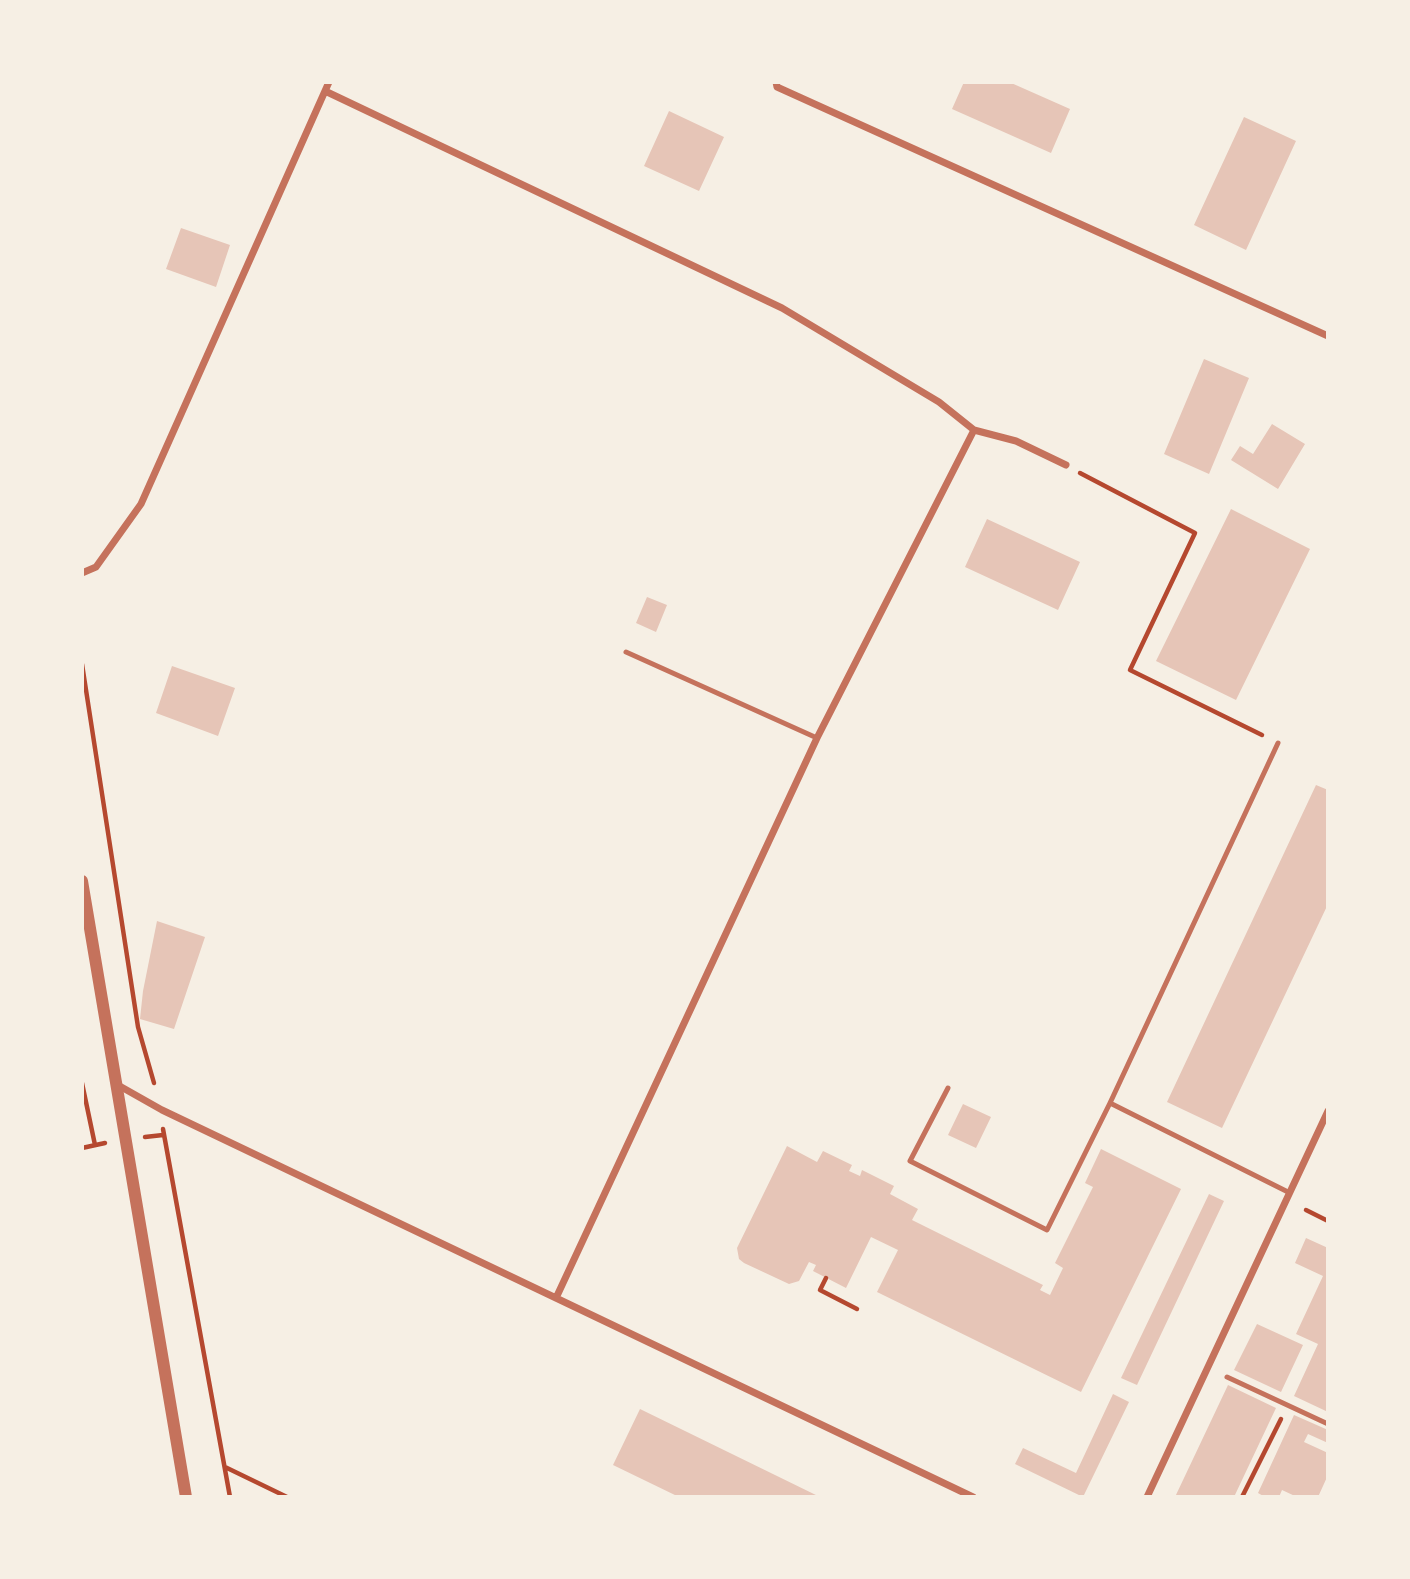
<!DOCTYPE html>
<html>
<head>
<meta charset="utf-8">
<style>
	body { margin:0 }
	#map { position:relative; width:1410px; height:1579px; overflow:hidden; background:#f6efe4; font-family:"Playfair Display",serif }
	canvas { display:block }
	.frame { position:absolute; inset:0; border:84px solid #f6efe4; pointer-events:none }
</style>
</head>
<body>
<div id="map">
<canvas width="1410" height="1579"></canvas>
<div class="frame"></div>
</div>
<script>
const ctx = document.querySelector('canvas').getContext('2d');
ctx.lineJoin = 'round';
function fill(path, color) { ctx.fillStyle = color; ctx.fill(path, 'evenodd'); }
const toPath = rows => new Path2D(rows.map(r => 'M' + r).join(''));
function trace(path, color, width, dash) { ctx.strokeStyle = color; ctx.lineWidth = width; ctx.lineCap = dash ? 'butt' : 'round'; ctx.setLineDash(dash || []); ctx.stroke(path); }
const building = toPath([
	[964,82,1009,82,1070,109,1051,153,952,109],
	[669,111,724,137,699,191,644,166],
	[1244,117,1296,141,1246,250,1194,225],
	[181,228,230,245,216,287,166,269],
	[1204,359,1249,378,1209,474,1164,454],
	[1272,424,1305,444,1278,489,1231,460,1240,446,1253,454],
	[1231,509,1310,549,1236,700,1156,661],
	[987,519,1080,562,1058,610,965,567],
	[647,597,667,605,656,632,636,623],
	[172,666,235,688,218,736,156,713],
	[1316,785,1328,790,1328,904,1222,1128,1167,1102],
	[157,921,205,937,174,1029,140,1019,143,991],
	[963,1104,991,1117,976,1148,948,1135],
	[787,1146,817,1162,823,1151,852,1165,849,1171,860,1176,862,1170,894,1186,890,1194,918,1209,912,1220,1043,1285,1040,1290,1050,1295,1063,1268,1055,1263,1093,1187,1085,1183,1101,1149,1181,1189,1081,1392,877,1292,898,1250,871,1237,846,1288,813,1271,816,1265,809,1262,799,1281,789,1284,744,1263,739,1259,737,1248],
	[1209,1194,1224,1201,1137,1385,1121,1378],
	[1306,1238,1328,1248,1328,1412,1294,1396,1318,1344,1296,1334,1323,1276,1295,1263],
	[1257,1324,1303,1345,1281,1392,1234,1370],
	[1228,1385,1276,1408,1234,1497,1175,1497],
	[1113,1394,1129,1402,1083,1497,1015,1464,1023,1448,1076,1473],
	[640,1409,820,1497,679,1497,613,1465],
	[1294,1415,1328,1430,1328,1443,1308,1434,1304,1442,1328,1453,1328,1475,1318,1497,1297,1497,1282,1490,1279,1497,1265,1497,1258,1493]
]);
const path = toPath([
	[1080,473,1195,533,1130,670,1262,735],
	[82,664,138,1027,154,1083],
	[82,1083,95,1145],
	[163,1129,230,1497],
	[145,1137,163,1135],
	[82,1148,105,1143],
	[1306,1210,1328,1221],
	[826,1278,820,1290,857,1309],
	[225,1467,287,1497],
	[1242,1497,1281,1419]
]);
const service = toPath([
	[626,652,817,738],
	[1278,743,1110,1103,1290,1193],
	[948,1088,910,1161,1047,1230,1110,1103],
	[1227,1377,1328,1424]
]);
const minor = toPath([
	[776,82,777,87,1328,336],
	[325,91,782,308,939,402,974,430,1016,441,1066,465],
	[82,573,96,567,141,504,329,82],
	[116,1084,162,1110,973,1497],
	[556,1298,817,738,974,430],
	[1147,1497,1328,1111]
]);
const tertiary = toPath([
	[82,881,186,1497]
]);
fill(building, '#e6c5b7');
trace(path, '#b5482f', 4.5);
trace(service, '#c5725c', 5);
trace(minor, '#c5725c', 7);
trace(tertiary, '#c5725c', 12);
</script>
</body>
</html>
